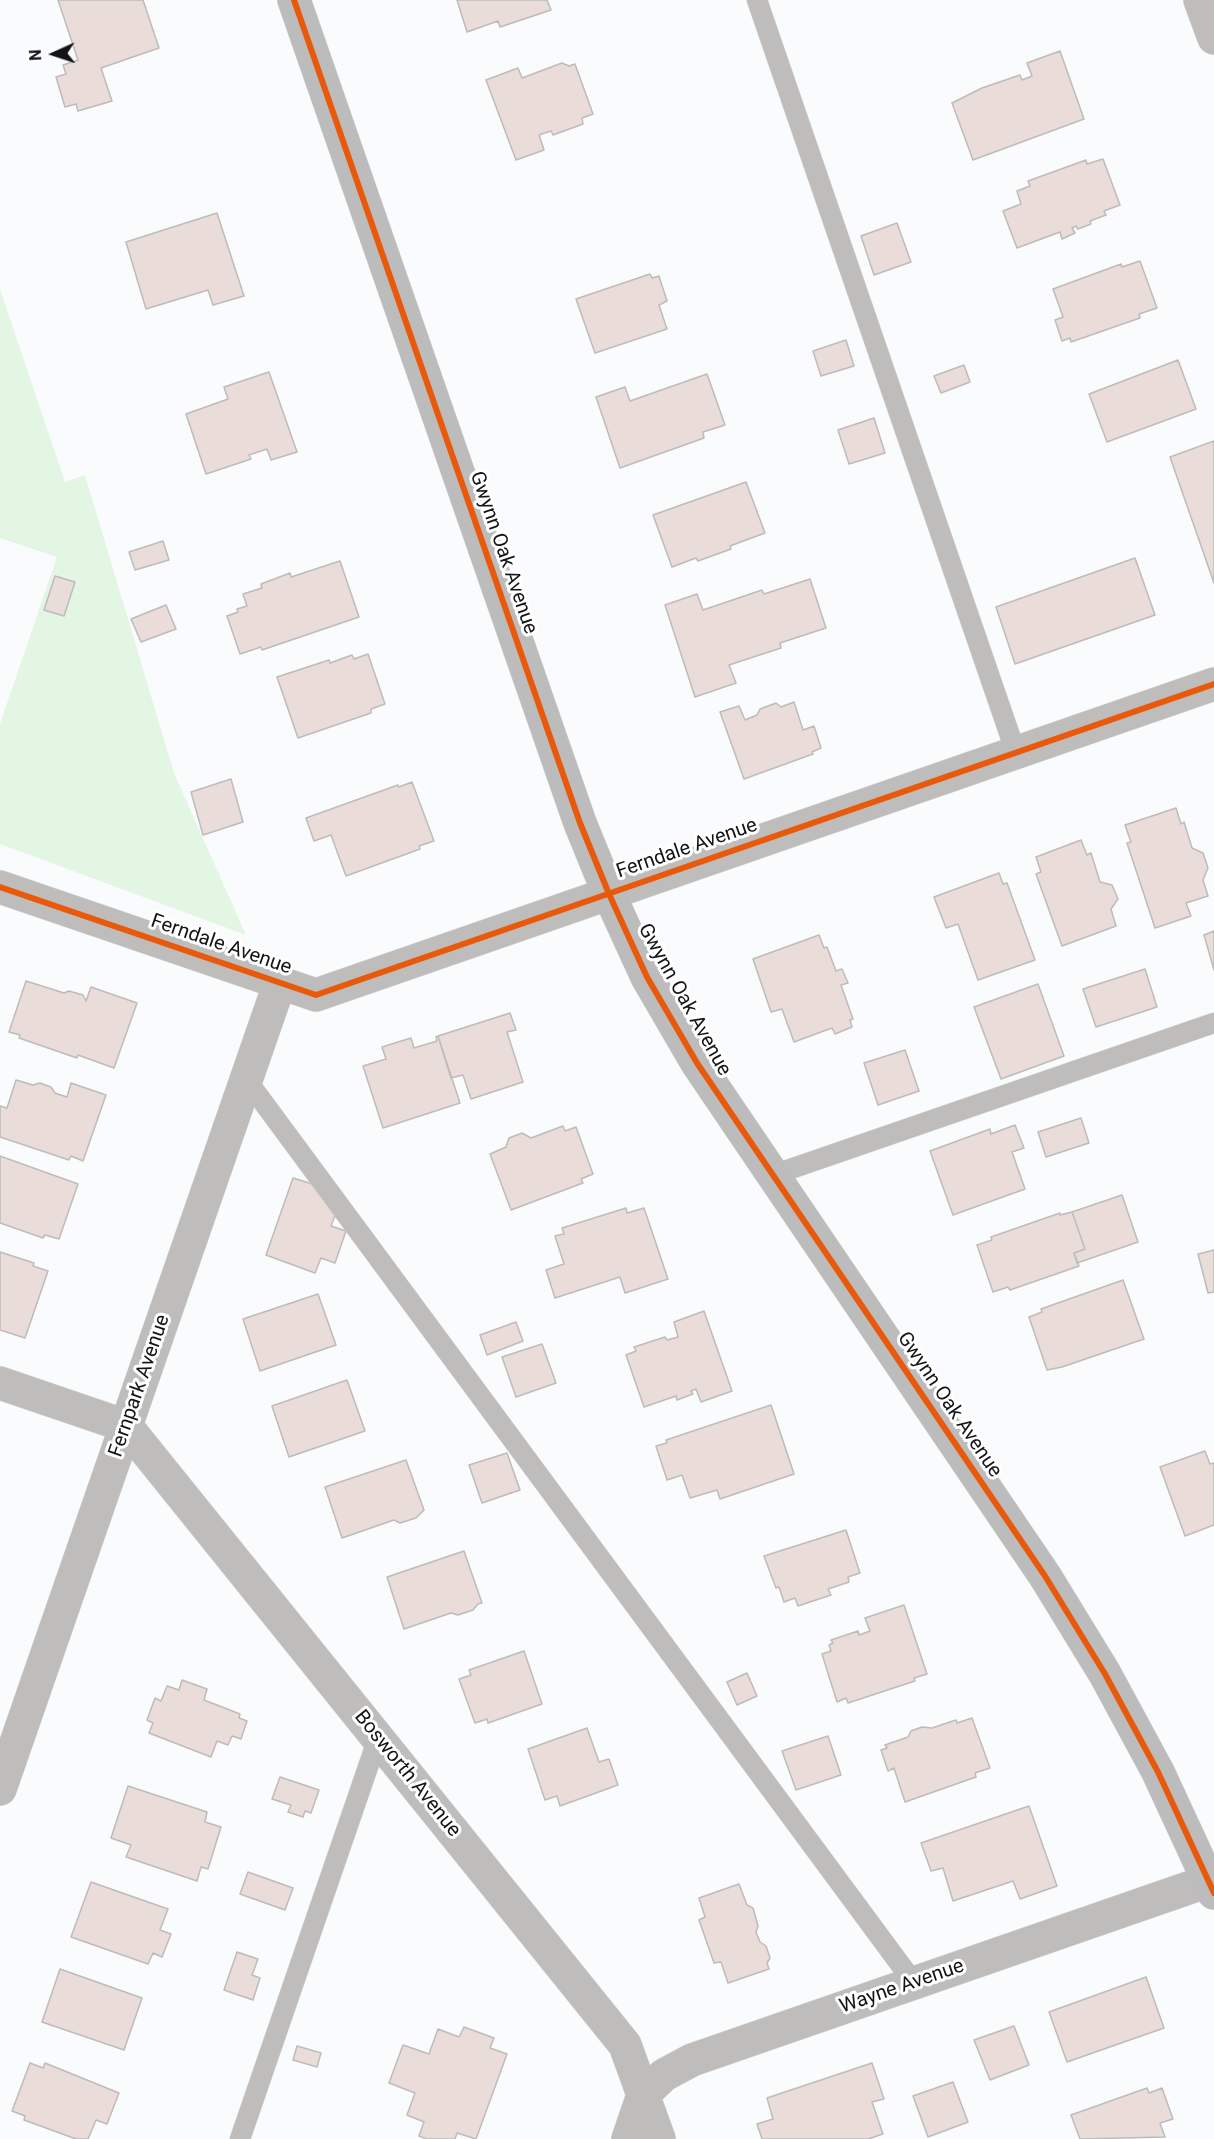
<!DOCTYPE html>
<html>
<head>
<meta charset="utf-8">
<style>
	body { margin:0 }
	#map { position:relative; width:1214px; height:2139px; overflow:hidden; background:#fafbfd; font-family:Roboto,sans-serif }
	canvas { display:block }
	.north { position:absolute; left:24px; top:24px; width:60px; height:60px; -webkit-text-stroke:4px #fff; paint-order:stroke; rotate:267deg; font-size:16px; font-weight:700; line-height:24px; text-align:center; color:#131417 }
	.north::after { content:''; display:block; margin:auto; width:21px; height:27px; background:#131417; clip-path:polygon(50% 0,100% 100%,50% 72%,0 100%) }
</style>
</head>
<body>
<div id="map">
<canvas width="1214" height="2139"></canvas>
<div class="north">N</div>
</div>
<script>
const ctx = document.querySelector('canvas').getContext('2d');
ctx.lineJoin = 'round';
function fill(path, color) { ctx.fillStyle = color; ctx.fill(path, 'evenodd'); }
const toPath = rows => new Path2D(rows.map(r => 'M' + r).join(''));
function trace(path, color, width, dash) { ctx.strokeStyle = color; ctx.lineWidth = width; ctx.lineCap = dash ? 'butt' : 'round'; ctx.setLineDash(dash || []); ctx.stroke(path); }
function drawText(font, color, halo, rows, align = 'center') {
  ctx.font = font + ' Roboto,sans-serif'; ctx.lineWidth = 6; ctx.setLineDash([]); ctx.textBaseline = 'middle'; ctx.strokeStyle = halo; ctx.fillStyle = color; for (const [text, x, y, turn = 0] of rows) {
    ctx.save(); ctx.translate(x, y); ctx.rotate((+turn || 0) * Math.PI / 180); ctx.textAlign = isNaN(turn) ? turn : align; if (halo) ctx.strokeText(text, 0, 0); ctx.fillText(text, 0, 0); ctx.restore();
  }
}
const green = toPath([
	[0,289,65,482,85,475,174,773,246,935,0,844,0,724,57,557,0,538]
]);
const building = toPath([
	[58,0,143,0,159,48,101,68,112,101,78,111,76,104,65,107,56,77,66,74,63,65,78,60,58,0],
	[457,0,547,0,551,10,500,27,498,21,467,32,457,0],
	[1060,51,1084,119,973,160,952,103,982,88,1020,75,1022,80,1032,76,1027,63,1060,51],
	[562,63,569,66,575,64,593,114,582,118,583,124,553,135,551,131,539,135,544,150,516,160,486,80,518,68,522,78,562,63],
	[1103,159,1120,205,1104,211,1106,215,1090,221,1091,224,1078,229,1076,226,1072,228,1075,233,1062,239,1060,232,1017,248,1003,211,1021,204,1017,191,1030,186,1028,181,1086,160,1087,164,1103,159],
	[217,213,244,296,213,305,208,290,146,309,126,242,217,213],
	[897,223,911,262,874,275,861,236,897,223],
	[1140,261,1157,308,1139,314,1140,318,1071,342,1070,338,1062,341,1055,320,1063,317,1053,289,1121,264,1122,267,1140,261],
	[650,274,652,278,659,276,667,301,659,305,667,329,595,353,576,299,650,274],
	[846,340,854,366,821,376,813,351,846,340],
	[1178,360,1196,409,1107,442,1089,394,1178,360],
	[964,365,970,382,941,393,934,376,964,365],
	[269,372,297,452,271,460,267,449,249,455,251,459,206,474,186,414,228,399,224,387,269,372],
	[707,374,725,425,703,432,704,438,620,468,596,397,625,387,630,401,707,374],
	[874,418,885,453,849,464,838,430,874,418],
	[1214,441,1214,583,1170,457,1214,441],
	[746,482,765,533,730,546,731,549,698,561,696,558,672,567,653,515,746,482],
	[163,541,169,560,135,570,129,552,163,541],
	[1135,558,1155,615,1015,664,996,607,1135,558],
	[340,561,359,617,262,650,261,647,240,654,227,616,238,612,237,609,247,606,243,594,262,588,261,584,290,573,291,577,340,561],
	[55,576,75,582,64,616,44,610,55,576],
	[810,579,826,628,780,643,781,648,729,665,736,683,695,697,665,605,697,594,703,610,762,590,764,594,810,579],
	[166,605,176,629,141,642,131,619,166,605],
	[368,654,385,704,371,709,371,713,298,738,277,677,329,660,330,663,352,655,354,659,368,654],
	[794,702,803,730,814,726,821,748,812,752,813,754,744,779,720,712,739,706,745,720,757,715,760,709,776,703,781,707,794,702],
	[231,779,243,822,203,835,191,792,231,779],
	[412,782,434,841,419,846,420,849,346,876,331,835,314,841,306,818,398,785,399,787,412,782],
	[1176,808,1181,824,1184,822,1192,848,1203,853,1208,868,1203,880,1208,896,1186,903,1191,916,1155,928,1127,843,1131,842,1125,825,1176,808],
	[1081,840,1087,855,1091,853,1100,882,1112,885,1118,899,1111,909,1116,926,1062,946,1036,874,1041,872,1036,857,1081,840],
	[999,873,1003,884,1007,883,1035,960,978,980,958,924,946,928,934,897,999,873],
	[1214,931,1214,970,1204,935,1214,931],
	[819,935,824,948,827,947,836,971,842,969,848,983,841,985,853,1019,850,1020,852,1027,835,1034,832,1028,794,1042,782,1009,771,1012,753,959,819,935],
	[1145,969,1157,1007,1096,1027,1083,989,1145,969],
	[26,981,64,993,69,991,83,995,86,1001,91,987,137,1003,114,1068,78,1055,77,1058,19,1038,20,1035,9,1032,26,981],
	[1038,984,1064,1056,1001,1079,974,1007,1038,984],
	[510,1013,516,1030,507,1032,523,1082,471,1099,463,1075,451,1078,438,1036,510,1013],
	[438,1036,460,1103,383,1128,363,1066,386,1059,382,1047,411,1038,414,1048,437,1041,436,1037,438,1036],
	[905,1050,919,1091,878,1105,864,1063,905,1050],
	[16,1080,33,1085,40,1083,51,1087,55,1093,67,1097,71,1083,106,1095,83,1161,71,1156,69,1160,0,1137,0,1106,7,1108,16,1080],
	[1081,1118,1089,1143,1046,1157,1038,1132,1081,1118],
	[1015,1125,1024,1148,1012,1152,1025,1189,953,1215,930,1151,990,1129,991,1134,1015,1125],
	[563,1126,565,1131,576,1127,593,1174,581,1179,583,1183,511,1210,490,1154,506,1147,509,1138,522,1133,531,1138,563,1126],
	[0,1156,78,1184,59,1239,45,1235,43,1238,0,1223,0,1156],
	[293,1178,319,1186,337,1210,331,1226,346,1231,335,1263,321,1258,315,1273,266,1255,293,1178],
	[1122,1195,1138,1242,1077,1263,1074,1253,1085,1249,1072,1212,1122,1195],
	[626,1208,627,1213,644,1208,668,1279,625,1293,620,1277,555,1298,546,1270,564,1264,555,1236,564,1234,562,1228,626,1208],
	[1072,1212,1085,1249,1074,1253,1079,1266,1010,1290,1008,1287,993,1292,977,1245,992,1240,991,1237,1060,1213,1060,1215,1072,1212],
	[1214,1250,1214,1292,1208,1293,1198,1254,1214,1250],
	[0,1252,34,1263,33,1266,48,1271,25,1338,0,1330,0,1252],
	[1123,1280,1144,1339,1062,1367,1047,1370,1029,1317,1042,1312,1041,1309,1123,1280],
	[318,1294,336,1345,260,1371,243,1319,318,1294],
	[704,1311,732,1391,701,1402,696,1389,691,1391,693,1394,677,1400,676,1396,644,1407,626,1355,636,1351,634,1347,665,1337,667,1340,678,1337,674,1322,704,1311],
	[516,1322,523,1341,487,1355,480,1335,516,1322],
	[542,1344,556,1383,516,1397,502,1357,542,1344],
	[347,1380,365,1431,289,1457,272,1406,347,1380],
	[771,1405,794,1474,720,1499,717,1490,690,1498,682,1475,667,1480,656,1446,667,1443,666,1440,771,1405],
	[1205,1451,1210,1464,1214,1463,1214,1525,1185,1536,1160,1467,1205,1451],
	[507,1453,520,1490,482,1503,469,1465,507,1453],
	[406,1460,424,1510,416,1518,400,1523,394,1520,342,1538,325,1487,406,1460],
	[846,1530,860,1573,848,1577,849,1582,828,1589,831,1595,798,1606,795,1598,784,1602,779,1587,776,1588,764,1556,846,1530],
	[464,1551,482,1603,478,1604,473,1610,458,1615,451,1613,404,1629,387,1577,464,1551],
	[904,1605,927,1674,914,1678,915,1681,848,1703,846,1698,837,1702,822,1654,831,1651,829,1645,833,1643,831,1640,858,1631,859,1635,870,1631,865,1618,904,1605],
	[524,1651,542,1704,488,1723,487,1719,475,1723,459,1679,471,1675,469,1670,524,1651],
	[747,1673,757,1696,737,1705,727,1682,747,1673],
	[182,1680,207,1689,204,1700,240,1714,239,1718,247,1721,241,1739,232,1736,228,1745,217,1741,211,1757,149,1733,153,1723,147,1720,155,1698,161,1701,167,1686,179,1690,182,1680],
	[972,1718,990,1768,975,1773,976,1777,905,1802,894,1768,888,1771,881,1750,887,1748,885,1745,908,1737,911,1731,922,1727,932,1728,956,1720,957,1723,972,1718],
	[587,1728,599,1762,609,1759,618,1785,560,1806,557,1796,545,1800,528,1749,587,1728],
	[828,1736,841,1775,796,1790,782,1751,828,1736],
	[280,1777,319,1790,311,1813,305,1811,303,1817,288,1812,291,1805,272,1799,280,1777],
	[128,1786,207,1812,205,1822,221,1827,208,1869,201,1867,197,1881,126,1857,131,1845,111,1838,128,1786],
	[1029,1806,1057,1886,1020,1899,1013,1881,953,1901,943,1868,931,1871,921,1843,1029,1806],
	[248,1872,293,1888,285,1910,240,1894,248,1872],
	[91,1882,168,1909,160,1930,171,1934,162,1957,153,1953,148,1964,71,1937,91,1882],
	[739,1884,747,1905,753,1908,758,1926,756,1932,760,1942,766,1946,770,1958,767,1963,769,1969,728,1983,721,1962,714,1963,699,1920,705,1917,699,1898,739,1884],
	[237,1952,258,1959,252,1975,260,1978,253,2000,224,1990,237,1952],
	[60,1969,142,1998,124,2050,42,2022,60,1969],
	[1146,1977,1164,2028,1067,2062,1049,2012,1146,1977],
	[1014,2026,1029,2065,990,2080,974,2040,1014,2026],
	[464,2027,494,2038,490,2048,507,2054,476,2139,457,2133,455,2139,427,2139,419,2136,424,2122,407,2115,415,2093,389,2083,403,2045,429,2054,438,2029,459,2037,464,2027],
	[297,2046,321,2053,317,2067,293,2060,297,2046],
	[30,2063,43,2068,45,2063,119,2093,107,2124,96,2120,88,2139,76,2139,24,2120,25,2116,12,2111,30,2063],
	[872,2063,884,2099,872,2102,883,2134,868,2139,762,2139,757,2124,773,2119,767,2098,872,2063],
	[953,2082,968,2122,928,2137,913,2096,953,2082],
	[1147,2088,1149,2093,1162,2088,1173,2119,1160,2123,1165,2137,1080,2139,1071,2115,1147,2088]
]);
const lane = toPath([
	[757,0,1016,753],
	[246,1079,914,1983],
	[773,1175,1214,1023],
	[240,2139,378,1738]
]);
const street = toPath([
	[1200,0,1214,38],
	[0,887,316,995,1214,684],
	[0,1383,126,1426,625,2045,659,2139],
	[0,1789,280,982],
	[628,2139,643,2095,664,2075,692,2060,1214,1879]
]);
const secondary = toPath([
	[294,0,580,823,609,894,647,977,697,1063,1045,1576,1105,1674,1158,1772,1214,1893]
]);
const cycleway = toPath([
	[294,0,580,823,609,894,647,977,697,1063,1045,1576,1105,1674,1158,1772,1214,1893],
	[0,887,316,995,1214,684]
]);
const streetNames = [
	["Gwynn Oak Avenue",503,553,71],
	["Ferndale Avenue",687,849,-19],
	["Ferndale Avenue",221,945,19],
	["Gwynn Oak Avenue",684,1000,61],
	["Fernpark Avenue",140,1386,-71],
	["Gwynn Oak Avenue",949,1405,56],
	["Bosworth Avenue",407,1774,51],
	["Wayne Avenue",902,1987,-19]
];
fill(green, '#e3f6e3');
fill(building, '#eadcd8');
trace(building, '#bdbbbc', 1.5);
trace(lane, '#d6d6d7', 21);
trace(street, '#d6d6d7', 34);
trace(secondary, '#d6d6d7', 34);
trace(lane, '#bebdbc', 20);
trace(street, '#bebdbc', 33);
trace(secondary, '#bdbcbc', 33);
trace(cycleway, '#e8590c', 6);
drawText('20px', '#131417', '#fff', streetNames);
</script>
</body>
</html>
